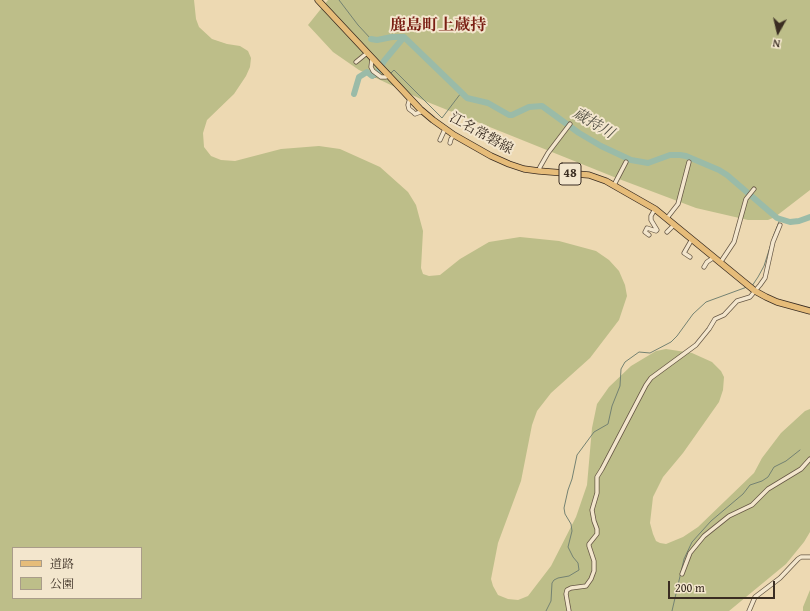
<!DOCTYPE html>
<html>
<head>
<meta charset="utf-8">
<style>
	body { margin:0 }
	#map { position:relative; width:810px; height:611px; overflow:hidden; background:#edd9b2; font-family:"Gentium Book Plus","Noto Serif JP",serif }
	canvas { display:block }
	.legend { position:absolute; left:12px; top:547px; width:130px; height:52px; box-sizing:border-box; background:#f3e6cd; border:1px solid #a99c89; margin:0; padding:5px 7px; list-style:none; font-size:12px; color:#3a2d22 }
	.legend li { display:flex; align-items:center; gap:8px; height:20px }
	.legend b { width:20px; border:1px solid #a99c89 }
	.north { position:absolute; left:758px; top:12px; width:40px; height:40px; -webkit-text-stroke:3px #f3e6cd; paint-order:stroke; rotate:188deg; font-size:11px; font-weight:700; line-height:16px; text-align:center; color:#3a2d22 }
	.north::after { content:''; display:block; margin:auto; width:14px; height:18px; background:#3a2d22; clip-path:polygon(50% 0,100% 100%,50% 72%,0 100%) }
	.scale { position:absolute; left:668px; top:581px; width:107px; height:18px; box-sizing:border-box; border:2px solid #3a2d22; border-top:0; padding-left:5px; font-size:12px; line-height:14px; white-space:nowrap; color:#3a2d22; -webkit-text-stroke:3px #f3e6cd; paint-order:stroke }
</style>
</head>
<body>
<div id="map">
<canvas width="810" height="611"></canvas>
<ul class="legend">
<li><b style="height:5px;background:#e6bc79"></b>道路</li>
<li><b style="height:11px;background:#bdbe89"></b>公園</li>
</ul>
<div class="north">N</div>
<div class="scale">200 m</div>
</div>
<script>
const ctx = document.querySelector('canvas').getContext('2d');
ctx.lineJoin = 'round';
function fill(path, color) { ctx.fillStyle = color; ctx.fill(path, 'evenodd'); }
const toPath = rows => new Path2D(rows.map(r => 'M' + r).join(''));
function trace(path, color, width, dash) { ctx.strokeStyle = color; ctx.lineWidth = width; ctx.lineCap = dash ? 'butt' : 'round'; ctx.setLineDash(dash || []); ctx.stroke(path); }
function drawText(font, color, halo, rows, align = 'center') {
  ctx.font = font + ' "Gentium Book Plus","Noto Serif JP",serif'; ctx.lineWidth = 4; ctx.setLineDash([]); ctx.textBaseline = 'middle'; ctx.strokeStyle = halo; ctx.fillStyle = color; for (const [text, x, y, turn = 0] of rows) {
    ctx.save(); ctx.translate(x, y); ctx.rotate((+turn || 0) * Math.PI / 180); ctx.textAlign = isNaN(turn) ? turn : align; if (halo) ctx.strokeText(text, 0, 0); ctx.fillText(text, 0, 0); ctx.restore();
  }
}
const green = toPath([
	[0,0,194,0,196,19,199,27,212,39,227,44,240,46,248,51,251,58,250,67,246,76,234,94,207,120,203,133,204,147,211,156,221,160,235,161,281,149,319,146,340,149,380,167,408,192,416,205,423,231,421,268,423,274,429,276,440,275,460,259,489,242,520,237,559,241,596,251,609,260,619,271,625,285,627,296,619,320,590,358,551,393,537,411,532,425,521,481,498,543,491,579,493,586,498,595,508,599,518,600,528,596,551,566,576,517,587,485,592,428,597,404,609,387,631,366,656,351,666,349,692,353,712,362,721,371,724,377,723,390,719,402,683,453,663,477,653,497,650,523,653,534,656,541,660,543,666,544,683,537,698,527,754,473,762,458,781,433,805,411,810,409,810,532,804,542,786,564,729,611,0,611],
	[13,548,141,548,141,598,13,598],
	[328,0,810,0,810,190,775,217,768,220,748,220,696,208,619,179,425,101,359,70,333,52,308,25],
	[810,590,810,611,803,611,803,607]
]);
const stream = toPath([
	[339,0,358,25,371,39],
	[391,73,394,70,442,118,461,93],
	[372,76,373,78,378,76],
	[773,237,780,219],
	[752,286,758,277,764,266,771,244],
	[546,611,551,601,552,583,554,580,558,578,569,576,579,570,578,563,573,557,568,547,572,531,571,524,565,514,564,508,568,490,572,479,577,455,594,432,608,424,612,406,620,386,621,369,625,362,639,352,650,353,671,342,677,336,693,314,706,302,747,287],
	[672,611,684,559,692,542,711,521,743,494,750,485,762,481,768,477,774,467,786,461,800,450]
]);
const river = toPath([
	[371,39,377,40,392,37,404,37,464,95,467,98,488,103,509,115,512,115,529,107,542,106,579,133,601,146,631,160,648,163,670,155,680,155,686,156,719,170,727,175,777,218,790,222,799,221,810,217],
	[354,94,359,77,367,72,372,76,378,72,384,61,404,37]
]);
const street = toPath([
	[372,59,371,67,373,71,381,77,386,77,387,75],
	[356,62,367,53],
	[410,98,408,105,409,109,413,112,415,114,423,111],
	[440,140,445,129],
	[450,143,451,139,454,135],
	[539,171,540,167,548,153,570,124],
	[614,185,626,162],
	[667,218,678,204,689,162],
	[667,232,674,225],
	[649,235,645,232,647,228,656,231,657,230,651,220,651,216,655,209],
	[690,257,684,253,692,239],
	[720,263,734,242,746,199,754,189],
	[704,267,707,262,713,258],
	[682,574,690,553,704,536,729,516,752,505,768,489,801,469,810,459],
	[569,611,566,594,567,590,571,588,586,586,591,579,594,571,594,561,589,546,589,544,597,534,597,529,594,521,592,510,597,493,597,477,602,469,646,385,651,378,696,345,709,329,715,319,724,315,737,301,750,297,760,285,765,278,773,242,780,225],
	[749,611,755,597,780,578,798,559,801,557,810,557]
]);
const primary = toPath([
	[318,0,420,109,433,120,454,135,491,156,509,164,524,169,539,171,589,175,606,181,655,209,755,291,766,297,777,302,810,311]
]);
const shields = [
	[570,174,22]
];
const shieldNames = [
	["48",570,174]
];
const streetNames = [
	["江名常磐線",481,134,29]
];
const waterNames = [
	["蔵持川",593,124,30]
];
const quarterNames = [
	["鹿島町上蔵持",438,26]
];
fill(green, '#bdbe89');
trace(stream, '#748272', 1);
trace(river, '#9abba8', 6);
trace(street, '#675846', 5);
trace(primary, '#3a2d22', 7);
trace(street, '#f3e6cd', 3.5);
trace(primary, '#e6bc79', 5.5);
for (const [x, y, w] of shields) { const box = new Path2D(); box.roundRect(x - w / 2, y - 11, w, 22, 3); ctx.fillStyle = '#f3e6cd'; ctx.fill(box); trace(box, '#3a2d22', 1); }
drawText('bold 13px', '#3a2d22', null, shieldNames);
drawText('14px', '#3a2d22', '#f3e6cd', streetNames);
drawText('italic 15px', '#525044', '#f3e6cd', waterNames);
drawText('bold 16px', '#7a1f14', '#f3e6cd', quarterNames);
</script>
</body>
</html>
